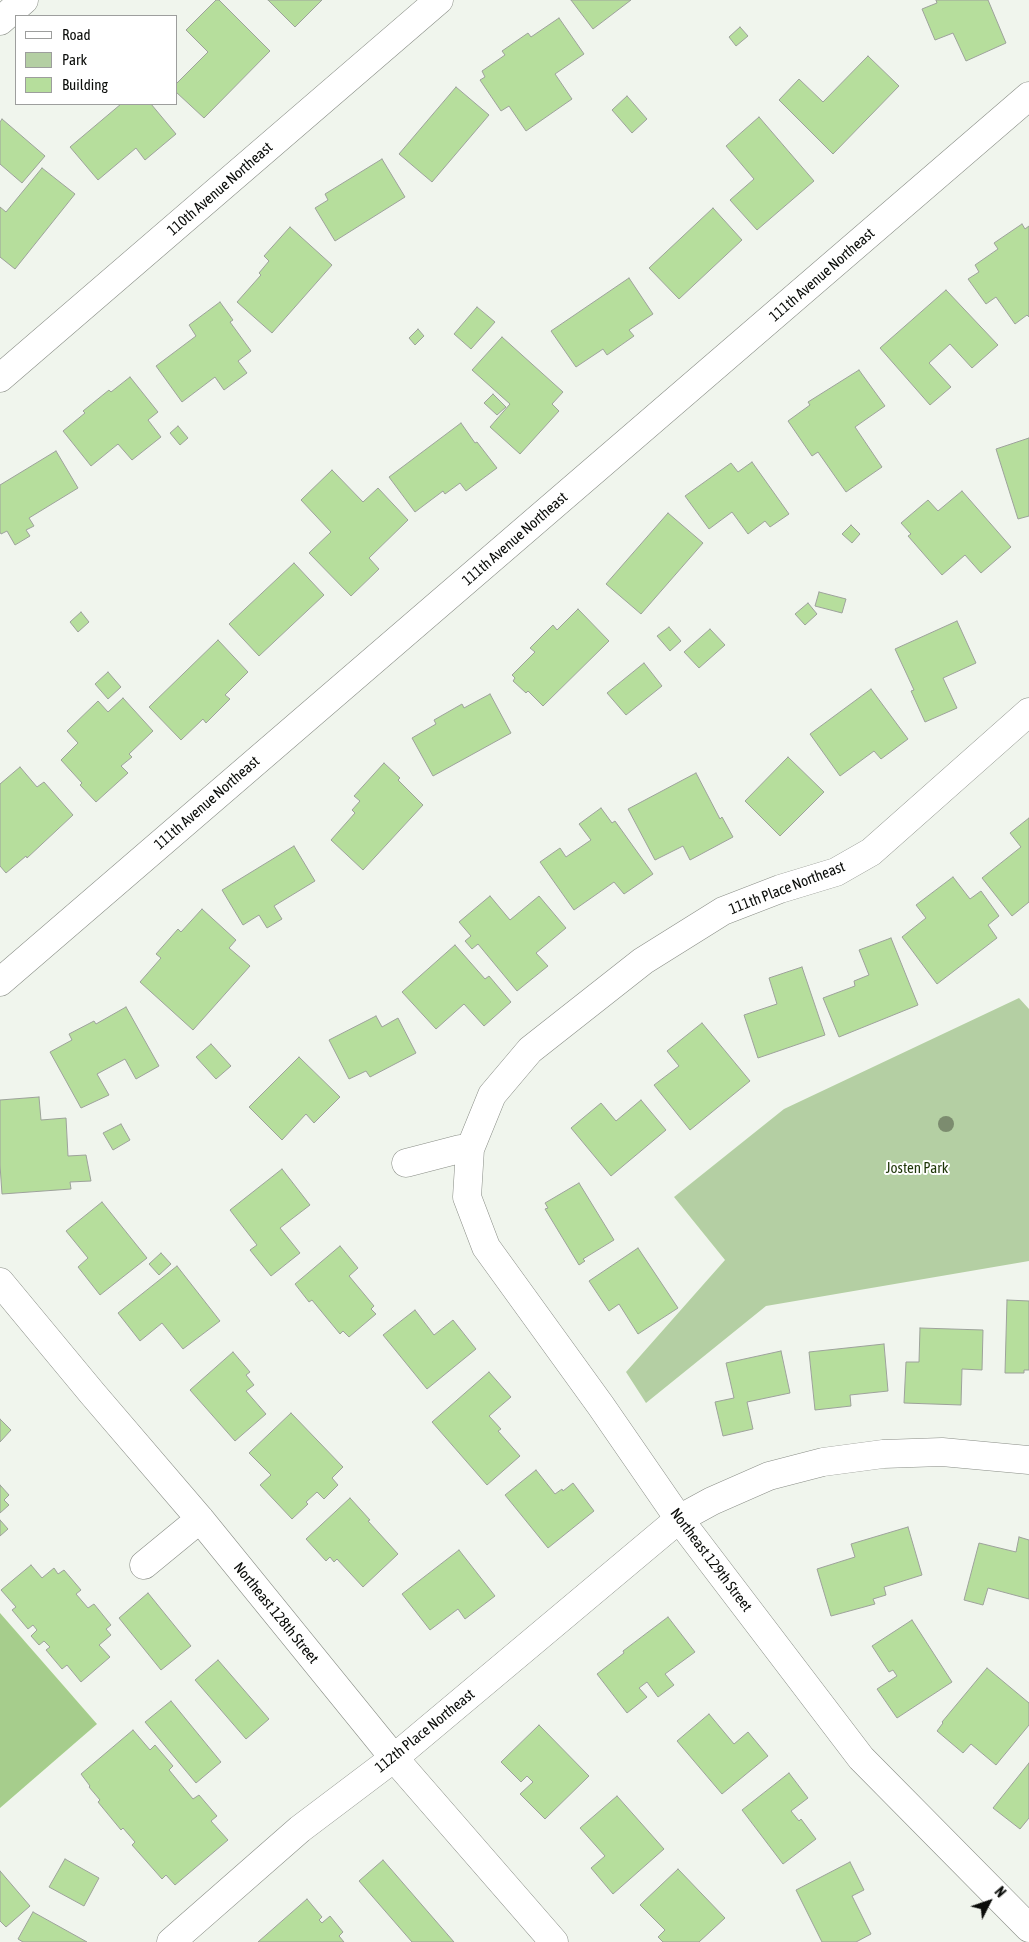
<!DOCTYPE html>
<html>
<head>
<meta charset="utf-8">
<style>
	body { margin:0 }
	#map { position:relative; width:1029px; height:1942px; overflow:hidden; background:#f0f5ed; font-family:"Asap Condensed",sans-serif }
	canvas { display:block }
	.legend { position:absolute; left:15px; top:15px; width:162px; height:90px; box-sizing:border-box; background:#fff; border:1px solid #9d9e9d; margin:0; padding:6px 9px; list-style:none; font-size:15px; color:#0a0c09 }
	.legend li { display:flex; align-items:center; gap:10px; height:25px }
	.legend b { width:25px; border:1px solid #9d9e9d }
	.north { position:absolute; left:964px; top:1877px; width:50px; height:50px; -webkit-text-stroke:4px #fff; paint-order:stroke; rotate:49deg; font-size:14px; font-weight:700; line-height:20px; text-align:center; color:#0a0c09 }
	.north::after { content:''; display:block; margin:auto; width:18px; height:22px; background:#0a0c09; clip-path:polygon(50% 0,100% 100%,50% 72%,0 100%) }
</style>
</head>
<body>
<div id="map">
<canvas width="1029" height="1942"></canvas>
<ul class="legend">
<li><b style="height:6px;background:#fff"></b>Road</li>
<li><b style="height:14px;background:#b4cfa3"></b>Park</li>
<li><b style="height:14px;background:#b6de9c"></b>Building</li>
</ul>
<div class="north">N</div>
</div>
<script>
const ctx = document.querySelector('canvas').getContext('2d');
ctx.lineJoin = 'round';
function fill(path, color) { ctx.fillStyle = color; ctx.fill(path, 'evenodd'); }
const toPath = rows => new Path2D(rows.map(r => 'M' + r).join(''));
function trace(path, color, width, dash) { ctx.strokeStyle = color; ctx.lineWidth = width; ctx.lineCap = dash ? 'butt' : 'round'; ctx.setLineDash(dash || []); ctx.stroke(path); }
function drawText(font, color, halo, rows, align = 'center') {
  ctx.font = font + ' "Asap Condensed",sans-serif'; ctx.lineWidth = 4; ctx.setLineDash([]); ctx.textBaseline = 'middle'; ctx.strokeStyle = halo; ctx.fillStyle = color; for (const [text, x, y, turn = 0] of rows) {
    ctx.save(); ctx.translate(x, y); ctx.rotate((+turn || 0) * Math.PI / 180); ctx.textAlign = isNaN(turn) ? turn : align; if (halo) ctx.strokeText(text, 0, 0); ctx.fillText(text, 0, 0); ctx.restore();
  }
}
const green = toPath([
	[1019,998,1029,1009,1029,1261,766,1306,646,1403,626,1372,725,1260,674,1197,784,1109]
]);
const forest = toPath([
	[0,1613,97,1724,0,1808]
]);
const building = toPath([
	[216,0,219,0,270,51,204,118,176,92,176,84,208,52,186,30,216,0],
	[268,0,322,0,295,27,268,0],
	[571,0,631,0,593,29,571,0],
	[936,0,988,0,1006,43,966,61,953,33,935,40,922,9,937,3,936,0],
	[559,18,584,54,555,74,572,99,526,131,509,106,501,111,480,80,485,77,482,71,505,55,502,51,528,33,531,37,559,18],
	[740,27,748,36,736,46,729,37,740,27],
	[868,56,899,86,833,154,779,100,799,79,823,102,868,56],
	[456,87,489,115,432,182,399,154,456,87],
	[627,96,647,119,632,133,612,110,627,96],
	[121,104,151,104,176,134,145,160,136,148,98,180,70,147,121,104],
	[759,117,814,181,757,230,730,200,754,179,726,146,759,117],
	[2,119,45,156,22,183,0,164,0,122,2,119],
	[382,159,405,197,335,241,315,208,328,200,325,194,382,159],
	[42,168,75,194,15,269,0,257,0,207,6,212,42,168],
	[713,208,742,240,679,299,649,268,713,208],
	[1022,224,1025,229,1029,226,1029,317,1027,315,1015,324,996,297,986,304,968,279,979,272,975,265,998,249,994,243,1022,224],
	[290,227,332,265,272,333,237,302,261,275,259,273,269,261,264,256,290,227],
	[629,278,653,314,629,330,634,336,607,355,603,349,576,367,551,331,629,278],
	[946,290,998,345,972,368,950,344,929,363,951,387,930,405,880,348,946,290],
	[220,302,233,320,230,322,251,351,238,361,247,373,224,390,215,377,182,402,156,366,196,336,189,325,220,302],
	[477,307,495,322,471,349,454,334,477,307],
	[418,329,424,336,415,345,409,338,418,329],
	[502,337,563,392,552,404,559,411,520,454,490,427,510,404,472,370,502,337],
	[859,370,885,406,855,427,882,467,846,492,818,452,812,456,788,421,810,405,808,402,859,370],
	[130,377,158,412,148,420,161,437,132,460,118,444,91,466,63,431,85,413,83,411,109,390,111,392,130,377],
	[493,394,506,407,497,415,484,403,493,394],
	[461,423,475,443,477,442,497,468,466,491,460,483,445,494,443,491,415,512,389,477,461,423],
	[178,426,188,438,180,445,170,433,178,426],
	[1029,438,1029,516,1018,519,996,449,1029,438],
	[56,451,78,488,29,518,34,526,26,530,30,536,15,545,7,531,1,534,0,532,0,485,56,451],
	[752,462,789,514,770,527,765,521,748,534,732,512,709,529,685,496,731,463,738,472,752,462],
	[332,470,363,502,378,488,408,520,369,558,379,569,351,596,309,553,331,532,301,500,332,470],
	[962,491,1011,547,981,573,965,555,942,575,908,536,911,534,901,523,928,500,938,511,962,491],
	[668,513,703,543,641,614,606,584,668,513],
	[851,525,860,534,852,543,842,534,851,525],
	[294,563,324,595,259,656,229,624,294,563],
	[819,592,846,599,842,613,815,606,819,592],
	[808,603,817,614,805,625,795,614,808,603],
	[578,609,609,641,543,706,528,691,526,693,513,681,515,678,512,675,535,652,530,648,553,625,557,630,578,609],
	[81,612,89,622,78,632,70,622,81,612],
	[957,621,976,663,943,678,957,708,925,722,911,691,914,690,895,649,957,621],
	[669,627,681,641,670,651,657,636,669,627],
	[710,629,725,645,699,668,684,652,710,629],
	[218,640,248,672,225,695,230,699,206,723,203,719,181,740,149,707,218,640],
	[644,663,662,686,626,715,607,693,644,663],
	[108,672,121,687,108,699,95,684,108,672],
	[871,689,908,739,881,759,874,751,840,776,810,734,871,689],
	[490,694,511,733,433,776,412,738,436,724,434,720,462,704,464,708,490,694],
	[123,698,153,731,129,754,132,757,121,766,128,773,96,802,80,785,82,783,61,760,78,743,67,731,98,701,108,712,123,698],
	[788,757,824,792,780,836,745,801,788,757],
	[384,763,400,778,398,780,423,805,363,870,331,840,355,813,352,810,360,801,354,796,384,763],
	[20,767,37,787,44,782,73,815,27,858,26,856,6,873,0,866,0,784,20,767],
	[696,773,720,819,722,817,733,837,690,860,683,846,655,860,628,809,696,773],
	[601,808,612,823,615,821,653,874,624,894,614,882,574,910,540,862,560,848,566,857,591,840,579,824,601,808],
	[1029,818,1029,902,1012,916,982,878,1021,847,1010,833,1029,818],
	[294,846,315,881,274,906,282,919,267,928,259,915,243,925,222,890,294,846],
	[953,877,970,899,981,891,999,916,988,925,997,938,937,984,902,937,926,918,916,905,953,877],
	[490,896,510,920,539,896,566,928,536,953,548,966,517,991,478,944,472,949,465,941,471,936,459,922,490,896],
	[202,909,236,940,229,948,250,966,193,1030,140,982,161,958,156,954,178,929,181,932,202,909],
	[891,938,918,1005,839,1037,823,998,855,986,854,981,869,975,859,950,891,938],
	[455,945,485,979,489,976,511,1002,484,1026,464,1004,436,1029,402,992,455,945],
	[802,967,825,1035,758,1058,744,1015,777,1004,769,978,802,967],
	[126,1007,159,1066,136,1079,125,1059,97,1074,109,1095,81,1108,50,1052,72,1040,69,1034,94,1021,96,1024,126,1007],
	[376,1016,382,1027,398,1018,416,1053,370,1077,366,1071,349,1079,329,1040,376,1016],
	[702,1023,750,1081,690,1130,654,1085,679,1066,667,1051,702,1023],
	[211,1044,231,1066,216,1079,196,1057,211,1044],
	[299,1057,340,1097,314,1123,306,1114,282,1140,249,1107,299,1057],
	[39,1097,41,1120,66,1118,68,1156,86,1155,91,1181,70,1182,71,1189,2,1194,0,1165,0,1100,39,1097],
	[641,1100,666,1130,611,1176,571,1128,601,1103,616,1121,641,1100],
	[121,1124,130,1140,113,1150,103,1133,121,1124],
	[282,1169,310,1205,280,1228,300,1253,271,1276,250,1250,257,1245,230,1210,282,1169],
	[579,1183,614,1240,583,1259,585,1261,579,1265,545,1209,548,1208,545,1203,579,1183],
	[102,1202,147,1258,100,1295,78,1267,88,1258,66,1231,102,1202],
	[340,1246,358,1268,349,1276,374,1306,371,1309,376,1314,349,1337,343,1331,340,1334,312,1300,309,1302,295,1284,340,1246],
	[638,1248,678,1308,638,1334,619,1304,609,1311,589,1281,638,1248],
	[161,1253,171,1264,159,1275,149,1264,161,1253],
	[177,1266,220,1321,183,1349,162,1323,140,1341,118,1313,177,1266],
	[1007,1300,1029,1301,1029,1370,1024,1370,1024,1373,1005,1373,1007,1300],
	[415,1310,434,1335,453,1320,476,1349,427,1389,383,1335,415,1310],
	[920,1328,983,1330,982,1370,962,1369,961,1405,904,1403,906,1362,919,1362,920,1328],
	[884,1344,888,1391,850,1395,851,1406,815,1410,809,1352,884,1344],
	[781,1351,790,1393,747,1402,753,1429,723,1436,715,1402,734,1398,726,1363,781,1351],
	[233,1352,250,1372,246,1375,254,1385,246,1391,266,1414,235,1441,190,1390,233,1352],
	[489,1372,511,1397,489,1416,501,1429,498,1431,520,1456,487,1485,432,1422,489,1372],
	[291,1413,343,1467,332,1478,338,1485,324,1499,317,1492,306,1502,308,1504,292,1519,260,1485,271,1475,249,1453,291,1413],
	[0,1419,11,1430,0,1442,0,1419],
	[536,1470,555,1494,562,1489,563,1491,573,1483,594,1511,548,1548,505,1495,536,1470],
	[0,1485,9,1495,4,1500,9,1505,0,1513,0,1485],
	[350,1498,370,1520,368,1521,398,1554,363,1587,337,1559,334,1562,330,1557,326,1561,306,1539,350,1498],
	[0,1520,8,1529,0,1536,0,1520],
	[908,1527,922,1575,884,1587,886,1595,873,1599,875,1604,831,1616,817,1569,855,1557,851,1544,908,1527],
	[1019,1537,1029,1540,1029,1599,988,1588,983,1605,964,1600,979,1543,1016,1552,1019,1537],
	[459,1550,495,1596,465,1619,458,1609,430,1630,402,1594,459,1550],
	[31,1565,42,1578,54,1568,58,1574,64,1570,81,1590,76,1594,88,1608,94,1604,111,1625,106,1629,111,1635,99,1645,110,1657,81,1682,67,1665,62,1669,46,1650,50,1647,44,1641,39,1645,31,1636,37,1630,33,1625,28,1629,12,1610,16,1607,1,1590,31,1565],
	[148,1593,191,1646,161,1670,119,1618,148,1593],
	[668,1617,695,1652,665,1674,674,1685,658,1697,647,1682,639,1688,647,1697,627,1713,597,1674,624,1653,623,1651,668,1617],
	[912,1620,952,1682,897,1718,877,1689,897,1676,893,1670,889,1672,872,1646,912,1620],
	[218,1660,269,1719,246,1739,195,1680,218,1660],
	[987,1668,1029,1703,1029,1725,996,1765,971,1744,963,1753,937,1731,943,1723,942,1722,987,1668],
	[171,1701,221,1762,196,1783,145,1722,171,1701],
	[709,1714,734,1744,748,1732,768,1756,722,1794,677,1741,709,1714],
	[539,1725,589,1776,545,1819,520,1794,533,1782,527,1776,521,1782,501,1762,539,1725],
	[133,1730,150,1750,155,1745,173,1766,169,1770,193,1799,199,1795,217,1816,211,1821,228,1840,175,1885,166,1875,162,1879,132,1845,135,1842,123,1828,121,1830,98,1802,100,1800,89,1787,90,1786,81,1774,133,1730],
	[1029,1763,1029,1818,1020,1829,993,1808,1029,1763],
	[789,1773,808,1798,791,1811,799,1821,801,1819,816,1839,783,1864,742,1810,789,1773],
	[617,1796,664,1849,613,1894,591,1868,605,1856,580,1828,617,1796],
	[65,1859,99,1878,84,1906,49,1887,65,1859],
	[383,1860,454,1942,412,1942,359,1881,383,1860],
	[850,1862,864,1890,852,1896,871,1934,856,1942,822,1942,796,1890,850,1862],
	[678,1869,725,1918,699,1942,663,1942,658,1937,665,1930,640,1905,678,1869],
	[0,1871,30,1906,6,1927,0,1921,0,1871],
	[307,1899,322,1917,319,1920,322,1923,330,1916,343,1932,339,1936,344,1942,258,1942,307,1899],
	[33,1912,87,1942,23,1942,18,1939,33,1912]
]);
const minor = toPath([
	[0,21,24,0],
	[0,378,439,0],
	[1029,712,871,852,836,872,780,889,723,911,643,961,530,1050,492,1095,470,1149,467,1197,486,1247,601,1406,679,1519,861,1758,1029,1928],
	[0,982,1029,96],
	[406,1163,460,1149,470,1149],
	[0,1282,92,1393,200,1519,394,1758,554,1942],
	[144,1565,200,1519],
	[171,1942,300,1829,394,1758,679,1519,712,1501,769,1476,823,1462,883,1454,942,1452,1029,1460]
]);
const trees = [
	[946,1124]
];
const streetNames = [
	["110th Avenue Northeast",220,189,-41],
	["111th Avenue Northeast",822,275,-41],
	["111th Avenue Northeast",515,539,-41],
	["111th Avenue Northeast",207,803,-41],
	["111th Place Northeast",787,888,-21],
	["Northeast 129th Street",711,1560,53],
	["Northeast 128th Street",276,1613,51],
	["112th Place Northeast",425,1731,-39]
];
const parkNames = [
	["Josten Park",917,1168]
];
fill(green, '#b4cfa3');
fill(forest, '#a6cd8c');
fill(building, '#b6de9c');
trace(building, '#9da29b', 1);
trace(minor, '#898d86', 29);
trace(minor, '#fff', 28);
ctx.fillStyle = '#7c8c6f';
for (const [x, y] of trees) { ctx.beginPath(); ctx.arc(x, y, 8, 0, 2 * Math.PI); ctx.fill(); }
drawText('15px', '#0a0c09', '#fff', streetNames);
drawText('15px', '#1e3608', '#fff', parkNames);
</script>
</body>
</html>
